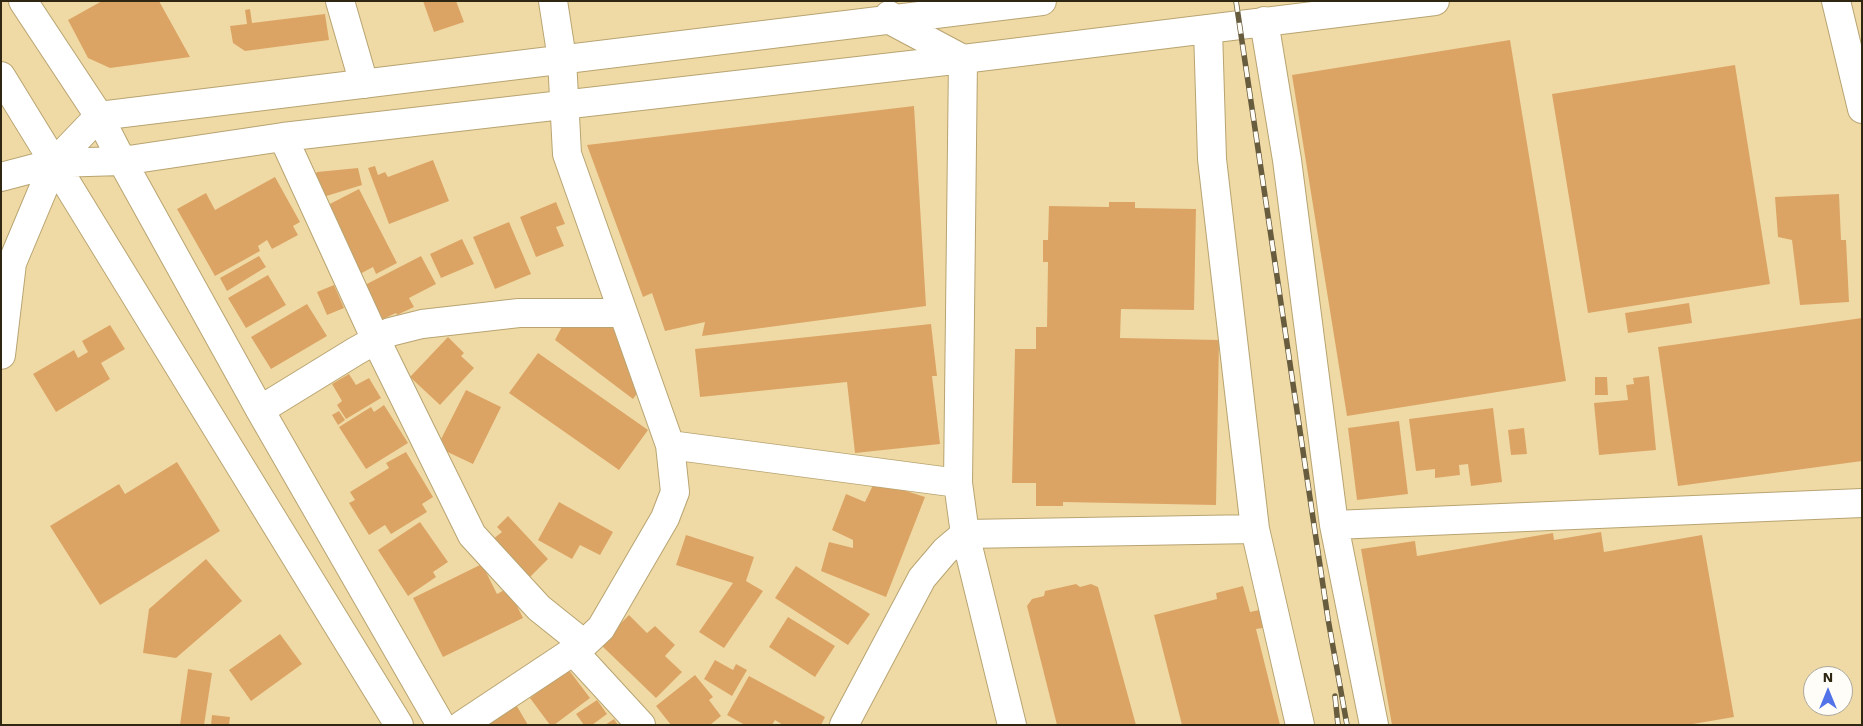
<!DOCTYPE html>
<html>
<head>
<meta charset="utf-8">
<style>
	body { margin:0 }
	#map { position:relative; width:1863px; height:726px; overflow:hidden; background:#efdaa6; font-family:"Work Sans",sans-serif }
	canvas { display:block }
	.frame { position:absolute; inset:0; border:2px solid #2f2712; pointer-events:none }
	.north { position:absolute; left:1803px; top:666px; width:50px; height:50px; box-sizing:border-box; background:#fffdf8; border:1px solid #aca79c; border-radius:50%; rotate:0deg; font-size:14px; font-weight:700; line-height:20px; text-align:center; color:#2f2712 }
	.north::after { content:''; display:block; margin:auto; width:18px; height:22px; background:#5373e8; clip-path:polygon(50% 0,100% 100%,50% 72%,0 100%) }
</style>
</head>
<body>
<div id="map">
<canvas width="1863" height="726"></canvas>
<div class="frame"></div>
<div class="north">N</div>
</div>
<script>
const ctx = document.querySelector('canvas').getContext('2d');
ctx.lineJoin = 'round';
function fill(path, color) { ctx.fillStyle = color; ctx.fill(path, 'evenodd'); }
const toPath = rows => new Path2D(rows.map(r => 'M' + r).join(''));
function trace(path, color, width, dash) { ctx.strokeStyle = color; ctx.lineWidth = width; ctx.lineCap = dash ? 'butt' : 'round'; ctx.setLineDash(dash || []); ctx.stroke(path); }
const building = toPath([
	[102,1,159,1,190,57,110,68,88,58,68,20],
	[423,1,456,1,464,22,434,32],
	[250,9,252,23,325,14,329,40,245,51,233,43,230,26,247,24,245,10],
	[1510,40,1566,381,1347,416,1292,75],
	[1735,65,1770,284,1588,313,1552,94],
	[914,106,926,306,702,336,705,322,665,331,652,293,643,297,587,145],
	[433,160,449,201,389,224,368,168,375,166,378,175,385,172,388,177],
	[358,168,362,185,320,198,311,181,317,172],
	[275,177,300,222,293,226,298,235,272,249,267,240,258,246,260,251,215,276,177,209,206,193,215,210],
	[359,189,397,263,376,274,373,267,358,275,324,207],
	[1839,194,1841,240,1846,240,1849,302,1800,305,1792,240,1778,237,1775,197],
	[556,202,565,224,556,227,564,246,536,257,520,217],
	[1109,202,1135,202,1135,208,1196,209,1194,310,1121,309,1120,338,1219,340,1216,505,1063,502,1063,506,1036,506,1036,483,1012,483,1015,349,1036,349,1036,327,1047,327,1048,262,1043,262,1043,240,1048,240,1049,206,1109,207],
	[509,222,531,274,495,289,473,237],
	[462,239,474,264,441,278,430,254],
	[259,256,266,267,227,291,220,278],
	[421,256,436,284,409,298,414,307,397,315,396,313,381,320,363,286],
	[268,275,286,305,246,328,228,298],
	[334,285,344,308,327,315,317,292],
	[1689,303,1692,323,1628,333,1625,313],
	[307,304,327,336,271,369,251,337],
	[1862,318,1862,461,1678,486,1658,347],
	[566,319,609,322,637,369,631,378,641,388,633,399,555,340],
	[931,324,937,376,932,376,940,444,855,453,847,382,700,397,695,349],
	[110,325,125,349,101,363,110,379,56,412,33,374,74,350,78,358,88,352,82,341],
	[448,337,464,353,461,356,474,368,440,405,410,377],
	[538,353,648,430,619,470,509,393],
	[349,374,356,385,369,378,381,398,346,419,337,405,342,401,332,384],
	[1649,376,1656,450,1599,455,1594,403,1628,400,1626,385,1634,384,1633,378],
	[1595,377,1607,377,1608,395,1595,395],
	[466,390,501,407,473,464,437,447],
	[384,405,408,443,366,469,339,427,371,407,374,412],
	[1493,408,1502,482,1471,486,1468,464,1459,465,1460,475,1435,478,1435,469,1416,471,1409,419],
	[339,411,345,420,338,425,332,415],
	[1399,421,1408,494,1357,500,1348,428],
	[1524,428,1527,454,1511,455,1508,430],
	[406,452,433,497,422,504,427,512,391,534,385,525,369,535,349,503,355,500,350,492,389,468,386,463],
	[177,462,220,531,100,605,50,526,119,484,125,494],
	[875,481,925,497,886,597,821,571,829,542,853,548,853,540,832,530,846,494,865,502],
	[559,502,613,532,600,555,580,545,572,559,538,540],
	[508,516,548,559,529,578,493,539,502,532,497,527],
	[420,522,448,562,433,572,436,577,408,596,378,550],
	[1601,532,1604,552,1702,535,1734,717,1687,725,1392,725,1361,549,1415,541,1417,556,1553,533,1554,540],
	[686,535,754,557,746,581,763,591,724,648,699,632,733,583,676,565],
	[206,559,242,601,176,658,143,653,149,609],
	[482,564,497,594,508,588,523,618,443,657,413,598],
	[796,566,870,614,848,645,775,598],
	[1076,584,1080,587,1091,584,1098,587,1136,725,1057,725,1027,606,1032,599,1044,596,1045,591],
	[1243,586,1250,612,1259,610,1263,628,1256,629,1280,725,1182,725,1154,615,1217,599,1216,593],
	[629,615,647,633,655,626,675,645,665,656,682,672,656,698,600,644],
	[788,617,835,646,815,677,769,647],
	[280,634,302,664,251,701,229,670],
	[715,660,733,670,736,664,747,670,732,696,704,679],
	[188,669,212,673,204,725,180,725],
	[568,669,590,698,554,725,550,725,530,698],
	[695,675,713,697,709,700,721,716,710,725,671,725,656,706],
	[749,676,825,717,821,725,783,725,775,720,772,725,745,725,727,715],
	[597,700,607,714,592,725,584,725,576,714],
	[515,703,528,725,485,725],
	[212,715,230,717,229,725,211,725],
	[614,719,618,725,605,725]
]);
const minor = toPath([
	[23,1,99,116,122,161,260,410,441,725],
	[340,1,364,84],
	[1836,1,1862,109],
	[889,15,888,19,963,59,958,483,965,534,1012,725],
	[1264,21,1287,160,1334,525,1374,725],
	[1208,30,1212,159,1255,529,1300,725],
	[1,76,399,725],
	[283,137,376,340,472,535,539,608,584,644],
	[1,177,54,163,122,161,283,137,963,59,1435,1],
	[1,355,12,263,54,163,99,116,1042,1],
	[260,410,356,351,390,332,422,324,519,313,623,313],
	[670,445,958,483],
	[1334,525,1862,503],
	[573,651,641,725],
	[462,725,584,644,601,628,665,518,675,492,670,445,567,154,562,59,553,1],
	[844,725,922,578,945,551,965,534,1255,529]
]);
const rail = toPath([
	[1236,1,1328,619,1347,725],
	[1335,696,1338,725]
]);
fill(building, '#dca464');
trace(minor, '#b8a471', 30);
trace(minor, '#fff', 28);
trace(rail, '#685c3e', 5.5);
trace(rail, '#fffdf8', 4, [11]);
</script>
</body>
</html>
